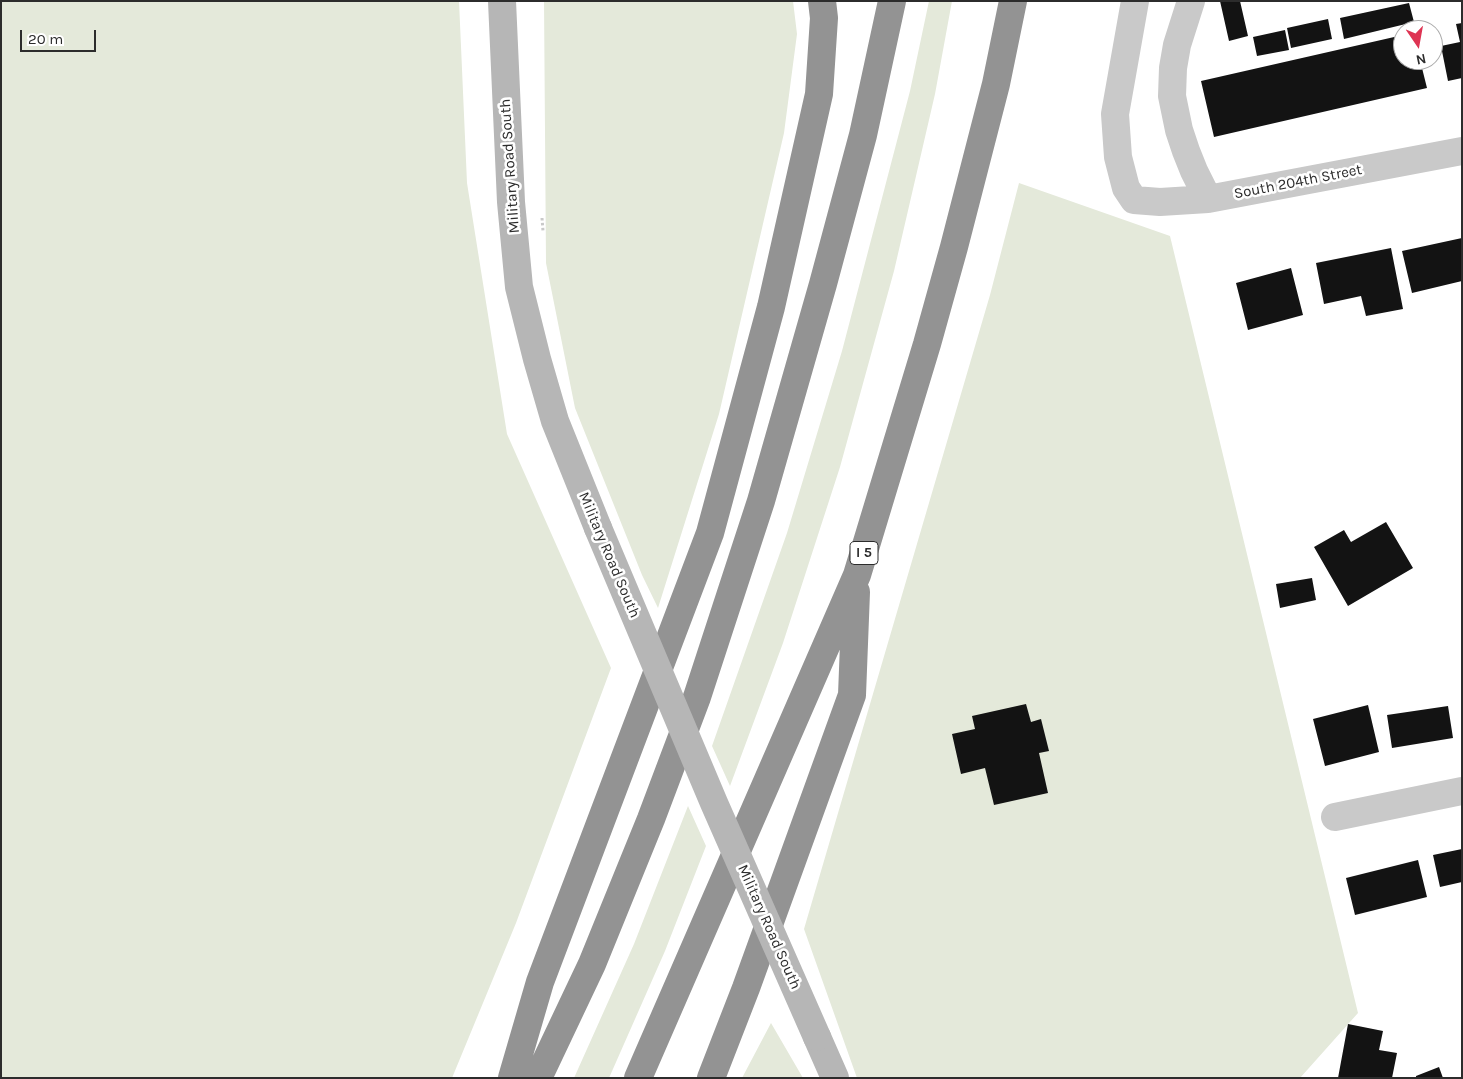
<!DOCTYPE html>
<html>
<head>
<meta charset="utf-8">
<style>
	body { margin:0 }
	#map { position:relative; width:1463px; height:1079px; overflow:hidden; background:#fff; font-family:Karla,sans-serif }
	canvas { display:block }
	.frame { position:absolute; inset:0; border:2px solid #2c2c2c; pointer-events:none }
	.north { position:absolute; left:1393px; top:20px; width:50px; height:50px; box-sizing:border-box; background:#fff; border:1px solid #ababab; border-radius:50%; rotate:168deg; font-size:14px; font-weight:700; line-height:20px; text-align:center; color:#2c2c2c }
	.north::after { content:''; display:block; margin:auto; width:18px; height:22px; background:#de3453; clip-path:polygon(50% 0,100% 100%,50% 72%,0 100%) }
	.scale { position:absolute; left:20px; top:30px; width:76px; height:22px; box-sizing:border-box; border:2px solid #2c2c2c; border-top:0; padding-left:6px; font-size:15px; line-height:18px; white-space:nowrap; color:#2c2c2c; -webkit-text-stroke:4px #fff; paint-order:stroke }
</style>
</head>
<body>
<div id="map">
<canvas width="1463" height="1079"></canvas>
<div class="frame"></div>
<div class="north">N</div>
<div class="scale">20 m</div>
</div>
<script>
const ctx = document.querySelector('canvas').getContext('2d');
ctx.lineJoin = 'round';
function fill(path, color) { ctx.fillStyle = color; ctx.fill(path, 'evenodd'); }
const toPath = rows => new Path2D(rows.map(r => 'M' + r).join(''));
function trace(path, color, width, dash) { ctx.strokeStyle = color; ctx.lineWidth = width; ctx.lineCap = dash ? 'butt' : 'round'; ctx.setLineDash(dash || []); ctx.stroke(path); }
function drawText(font, color, halo, rows, align = 'center') {
  ctx.font = font + ' Karla,sans-serif'; ctx.lineWidth = 5; ctx.setLineDash([]); ctx.textBaseline = 'middle'; ctx.strokeStyle = halo; ctx.fillStyle = color; for (const [text, x, y, turn = 0] of rows) {
    ctx.save(); ctx.translate(x, y); ctx.rotate((+turn || 0) * Math.PI / 180); ctx.textAlign = isNaN(turn) ? turn : align; if (halo) ctx.strokeText(text, 0, 0); ctx.fillText(text, 0, 0); ctx.restore();
  }
}
const green = toPath([
	[1,1,459,1,467,183,507,434,611,668,516,923,452,1078,1,1078],
	[544,1,793,1,797,34,784,133,719,414,658,608,642,575,575,408,546,263],
	[929,1,952,1,935,94,894,271,840,467,783,643,730,786,712,746,787,533,842,351,910,91],
	[1019,183,1170,236,1358,1013,1300,1078,857,1078,804,929,990,295],
	[688,806,706,846,665,951,609,1078,574,1078,634,944],
	[771,1023,803,1078,742,1078]
]);
const building = toPath([
	[1220,1,1240,1,1248,36,1229,41],
	[1409,3,1414,22,1344,39,1340,18],
	[1328,19,1332,39,1291,48,1287,28],
	[1462,23,1462,78,1448,81,1441,46,1460,42,1456,24],
	[1285,30,1289,50,1257,56,1253,37],
	[1403,35,1403,60,1420,60,1427,88,1214,137,1201,81],
	[1462,238,1462,281,1412,293,1402,251],
	[1391,248,1403,309,1366,316,1361,296,1324,304,1316,263],
	[1291,268,1303,315,1248,330,1236,283],
	[1386,522,1413,568,1348,606,1314,547,1344,530,1351,542],
	[1312,578,1316,600,1280,608,1276,584],
	[1026,704,1031,722,1041,719,1049,751,1039,753,1048,793,994,805,985,768,961,774,952,734,975,729,972,716],
	[1368,705,1379,752,1325,766,1313,719],
	[1448,706,1453,738,1392,748,1387,715],
	[1462,849,1462,882,1440,887,1433,855],
	[1418,860,1427,897,1355,915,1346,878],
	[1348,1024,1383,1031,1379,1050,1397,1053,1392,1078,1338,1078],
	[1439,1067,1443,1078,1416,1078,1416,1076]
]);
const path = toPath([
	[542,218,543,231]
]);
const minor = toPath([
	[1135,1,1115,114,1118,157,1126,188,1134,200,1160,202,1208,199,1462,151],
	[1191,1,1177,45,1173,68,1172,96,1179,130,1186,151,1194,171,1208,199],
	[1335,817,1462,791]
]);
const secondary = toPath([
	[502,1,511,202,519,287,537,359,555,421,598,528],
	[817,1037,835,1078]
]);
const motorway = toPath([
	[512,1078,540,982,710,533,771,307,819,94,824,18,822,1],
	[538,1078,592,964,651,819,697,697,761,501,823,284,863,135,892,1],
	[638,1078,857,575,927,344,954,247,996,84,1013,1],
	[711,1078,746,988,852,695,856,592]
]);
const secondaryBridge = toPath([
	[598,528,714,803,817,1037]
]);
const shields = [
	[864,553,28]
];
const shieldNames = [
	["I 5",864,553]
];
const streetNames = [
	["Military Road South",510,166,-94],
	["South 204th Street",1298,182,-11],
	["Military Road South",609,555,67],
	["Military Road South",769,927,66]
];
fill(green, '#e4e9da');
fill(building, '#131313');
trace(path, '#c9c9c9', 3, [2.5, 2.5]);
trace(minor, '#c9c9c9', 28);
trace(secondary, '#b6b6b6', 28);
trace(motorway, '#939393', 28);
trace(secondaryBridge, '#b6b6b6', 28);
for (const [x, y, w] of shields) { const box = new Path2D(); box.roundRect(x - w / 2, y - 11.5, w, 23, 4); ctx.fillStyle = '#fff'; ctx.fill(box); trace(box, '#2c2c2c', 1); }
drawText('bold 14px', '#2c2c2c', null, shieldNames);
drawText('15px', '#2c2c2c', '#fff', streetNames);
</script>
</body>
</html>
